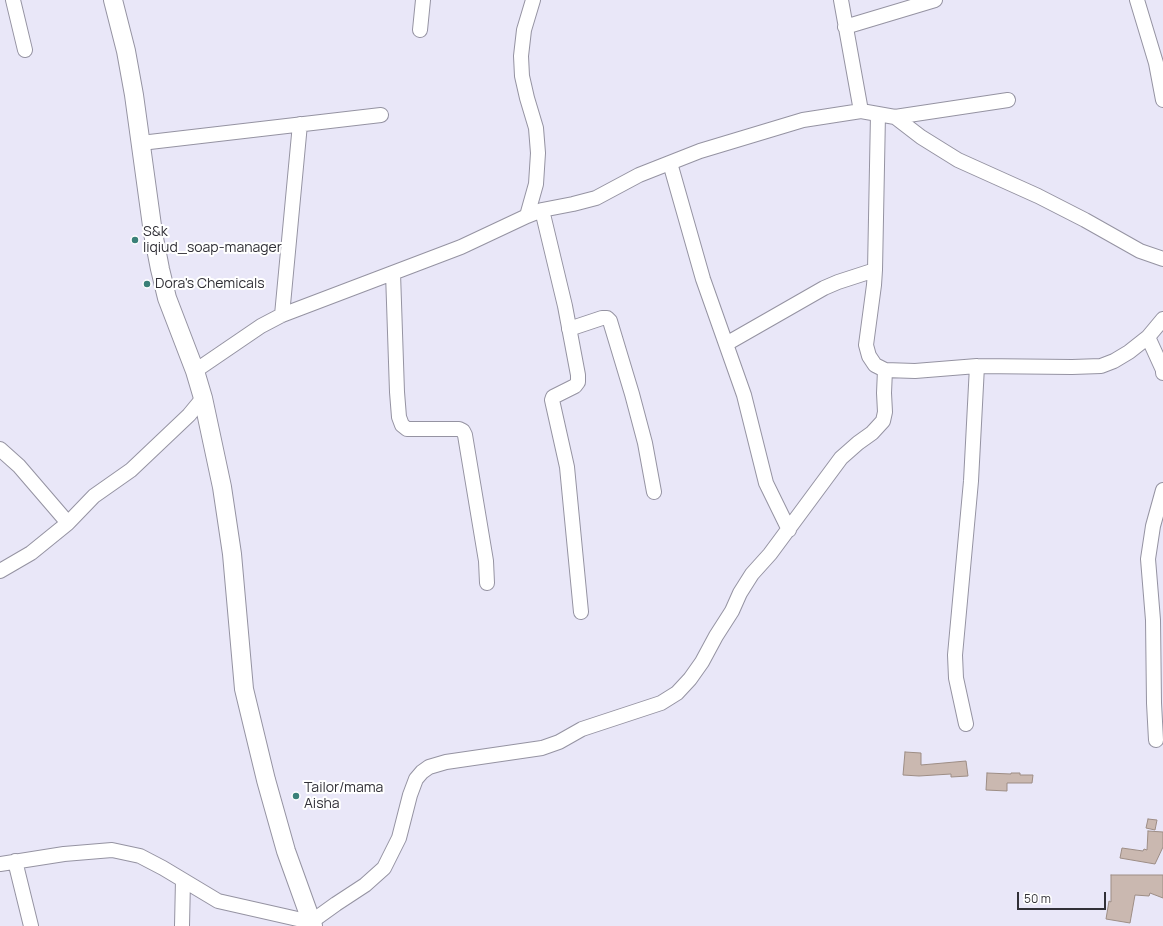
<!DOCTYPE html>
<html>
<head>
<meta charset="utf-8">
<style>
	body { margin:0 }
	#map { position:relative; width:1163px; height:926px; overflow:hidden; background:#e9e7f8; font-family:Manrope,sans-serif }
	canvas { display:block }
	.scale { position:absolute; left:1017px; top:892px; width:89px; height:18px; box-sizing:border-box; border:2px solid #313037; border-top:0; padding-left:5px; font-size:12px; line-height:14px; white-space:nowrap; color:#313037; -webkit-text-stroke:3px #fff; paint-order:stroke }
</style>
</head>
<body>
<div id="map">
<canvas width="1163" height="926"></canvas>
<div class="scale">50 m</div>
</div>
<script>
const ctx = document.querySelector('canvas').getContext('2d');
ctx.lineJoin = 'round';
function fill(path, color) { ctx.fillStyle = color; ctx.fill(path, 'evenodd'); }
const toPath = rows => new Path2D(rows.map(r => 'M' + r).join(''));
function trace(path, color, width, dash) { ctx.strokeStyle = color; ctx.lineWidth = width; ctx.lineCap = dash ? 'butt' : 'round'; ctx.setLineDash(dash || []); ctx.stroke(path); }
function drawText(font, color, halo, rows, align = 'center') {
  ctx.font = font + ' Manrope,sans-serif'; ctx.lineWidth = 4; ctx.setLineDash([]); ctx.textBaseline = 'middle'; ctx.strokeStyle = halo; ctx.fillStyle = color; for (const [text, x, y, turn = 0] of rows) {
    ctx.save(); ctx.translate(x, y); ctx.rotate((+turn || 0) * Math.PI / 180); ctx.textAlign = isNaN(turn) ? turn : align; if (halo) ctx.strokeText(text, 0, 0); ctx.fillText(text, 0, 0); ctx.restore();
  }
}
const building = toPath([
	[905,752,921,753,921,765,966,761,968,776,951,777,951,774,919,776,903,775,905,752],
	[987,773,1011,774,1011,773,1020,773,1020,775,1033,775,1032,783,1007,783,1007,791,986,790,987,773],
	[1148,819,1157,820,1155,830,1146,828,1148,819],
	[1148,831,1163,832,1163,847,1155,864,1120,858,1122,848,1143,851,1144,849,1147,850,1148,831],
	[1111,875,1163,875,1163,898,1150,893,1149,896,1135,895,1130,923,1106,919,1109,901,1111,902,1111,875]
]);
const minor = toPath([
	[13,0,25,50],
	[841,0,861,111],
	[1137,0,1156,63,1163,100],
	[845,27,935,0],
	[420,30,423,0],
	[878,114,875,270,874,285,866,345,869,356,875,365,885,370,915,371,977,366,1072,367,1101,366,1114,361,1129,352,1148,337,1163,319],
	[895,117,1008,100],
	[141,143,381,115],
	[670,163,703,279,744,395,766,483,789,530],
	[542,210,565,306,578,375,578,382,575,386,553,397,552,400,567,467,581,612],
	[527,216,536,184,538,153,536,128,527,98,522,76,521,56,524,30,533,0],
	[393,273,397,392,399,417,402,425,407,429,459,429,463,431,465,435,486,561,487,583],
	[282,315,300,124],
	[569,329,602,318,607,318,610,321,632,394,645,443,654,492],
	[1148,337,1163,370,1163,373],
	[726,344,824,288,838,282,875,270],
	[195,371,261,326,282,315,461,247,527,216,542,210,573,204,596,198,639,175,700,151,803,120,861,111,895,117,921,137,958,160,1038,196,1085,220,1140,251,1163,259],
	[0,449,19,466,68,523],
	[0,571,31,553,68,523,94,496,131,470,189,415,203,398],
	[966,724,956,678,955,655,971,481,977,366],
	[1156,740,1154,703,1153,620,1148,559,1153,526,1163,490],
	[15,861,31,926],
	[0,864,64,854,112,850,140,856,163,868,218,901,311,922,336,904,365,885,384,868,399,838,410,795,416,779,422,772,429,767,446,762,542,748,559,742,582,729,661,703,677,693,690,679,702,662,716,636,732,611,740,593,752,574,770,554,841,458,858,443,872,433,883,421,885,412,884,393,885,370],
	[182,926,183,880]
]);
const tertiary = toPath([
	[113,0,126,51,134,95,153,233,160,269,167,298,195,371,203,398,222,487,232,554,244,689,266,780,286,851,313,926]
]);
const markers = [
	[135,240,4,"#3a8078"],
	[147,284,4,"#3a8078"],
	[296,796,4,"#3a8078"]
];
const poiNames = [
	["S&k",143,232],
	["liqiud_soap-manager",143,248],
	["Dora's Chemicals",155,284],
	["Tailor/mama",304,788],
	["Aisha",304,804]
];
fill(building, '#cab8b0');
trace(building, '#9d8d85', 1);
trace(minor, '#9593a2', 16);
trace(tertiary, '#9593a2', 20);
trace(minor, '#fff', 14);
trace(tertiary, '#fff', 18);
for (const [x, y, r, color] of markers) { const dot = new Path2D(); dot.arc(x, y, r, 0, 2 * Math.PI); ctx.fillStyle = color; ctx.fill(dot); trace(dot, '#fff', 1.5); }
drawText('14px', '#313037', '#fff', poiNames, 'left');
</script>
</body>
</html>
